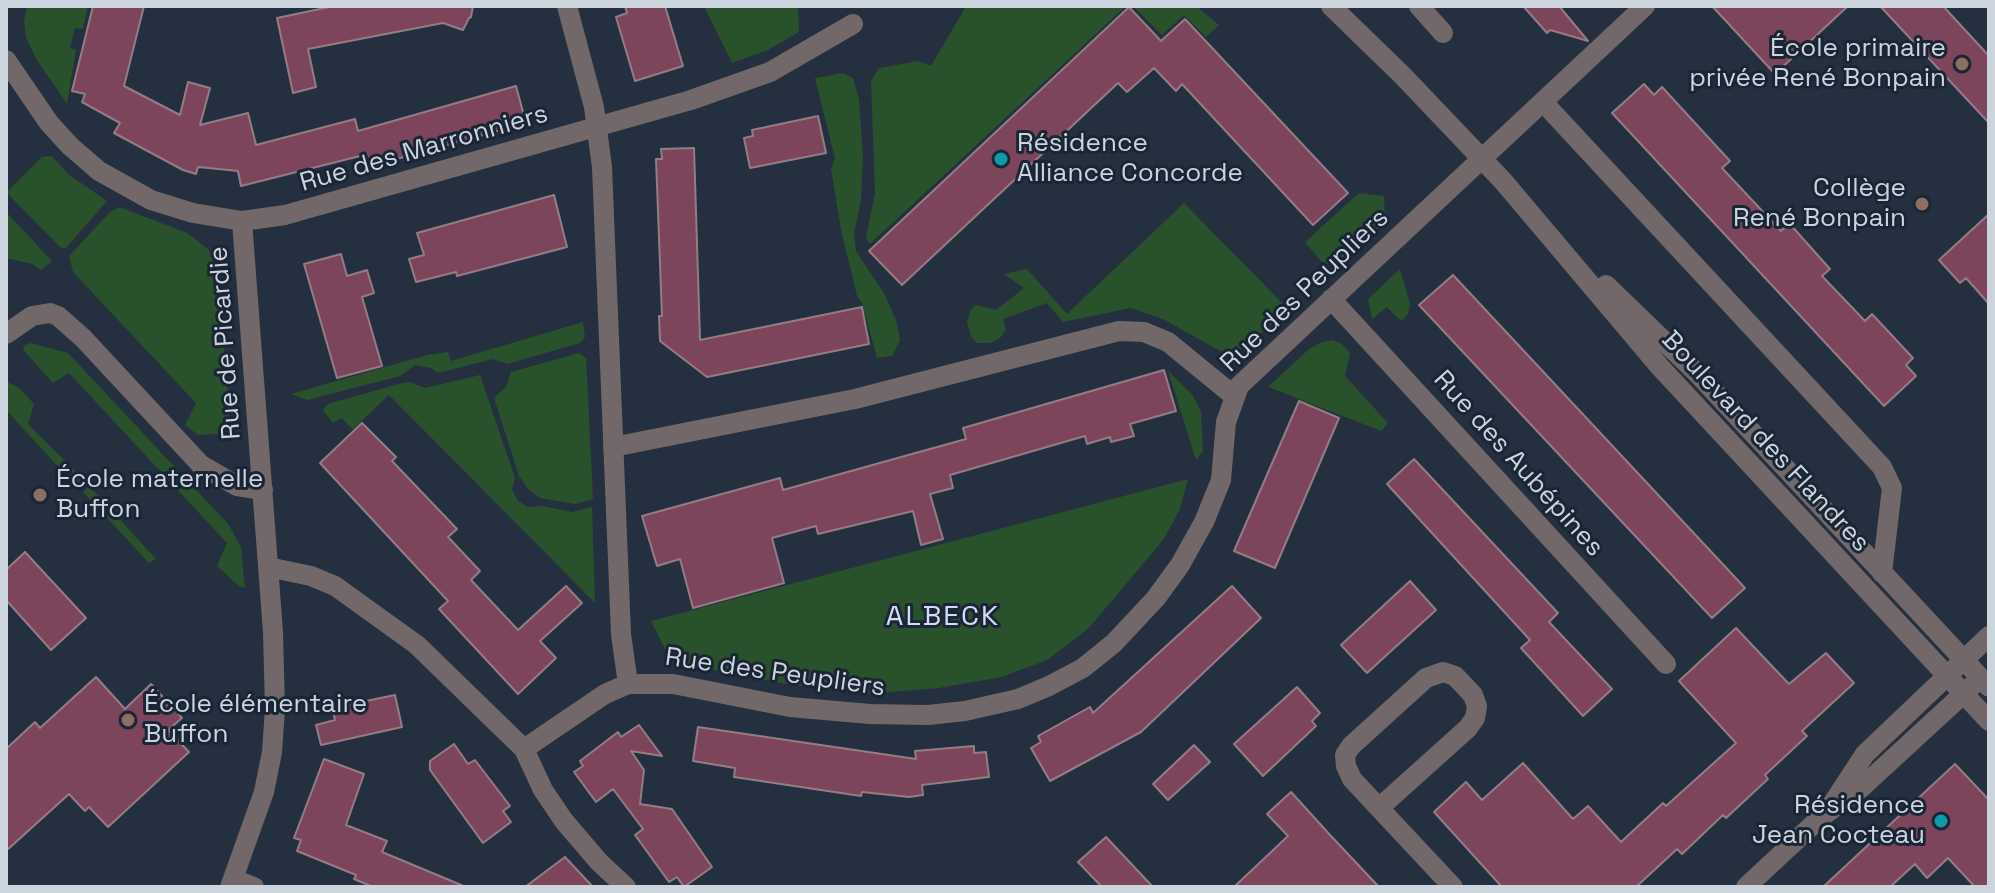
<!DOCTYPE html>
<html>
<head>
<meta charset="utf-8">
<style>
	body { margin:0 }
	#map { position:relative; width:1995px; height:893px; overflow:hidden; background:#243040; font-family:"Space Grotesk",sans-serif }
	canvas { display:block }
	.frame { position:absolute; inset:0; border:8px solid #ccd4de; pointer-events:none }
</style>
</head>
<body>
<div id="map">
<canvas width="1995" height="893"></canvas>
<div class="frame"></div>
</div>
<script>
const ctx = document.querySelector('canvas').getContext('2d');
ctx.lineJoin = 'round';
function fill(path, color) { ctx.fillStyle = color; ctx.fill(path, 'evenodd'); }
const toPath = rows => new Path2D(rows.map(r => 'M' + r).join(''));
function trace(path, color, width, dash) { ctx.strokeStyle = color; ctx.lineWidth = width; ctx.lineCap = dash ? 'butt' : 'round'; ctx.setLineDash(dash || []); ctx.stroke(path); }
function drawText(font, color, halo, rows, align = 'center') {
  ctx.font = font + ' "Space Grotesk",sans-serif'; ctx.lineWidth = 6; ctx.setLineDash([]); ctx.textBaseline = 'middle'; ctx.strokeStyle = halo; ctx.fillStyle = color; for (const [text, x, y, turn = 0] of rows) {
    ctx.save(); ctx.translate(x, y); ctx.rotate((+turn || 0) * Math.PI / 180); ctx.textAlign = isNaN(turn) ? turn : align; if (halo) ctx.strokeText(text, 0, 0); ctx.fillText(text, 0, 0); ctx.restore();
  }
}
const green = toPath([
	[27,6,88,6,83,29,75,28,70,48,76,50,67,104,37,60,26,38,24,21],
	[704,6,798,6,799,32,768,50,732,63],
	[966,6,1126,6,870,244,866,238,875,193,871,81,879,68,918,61,931,66],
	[1133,6,1196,6,1219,25,1206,37,1184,15,1162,35],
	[843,73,853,78,859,99,863,156,861,200,854,233,856,251,885,295,896,320,900,340,892,356,877,358,862,303,857,296,841,230,831,169,835,158,815,78],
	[52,156,68,174,107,201,66,248,61,248,8,194,9,190,42,157],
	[1359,193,1384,196,1385,223,1338,261,1328,264,1321,261,1305,242],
	[1184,203,1288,309,1245,348,1222,352,1163,319,1131,308,1063,322,1047,303,1003,319,1006,330,1000,338,990,343,977,343,971,337,967,322,971,309,976,305,996,310,1024,288,1004,274,1027,269,1067,314],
	[120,207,187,233,208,249,216,266,230,411,227,426,217,434,198,435,185,425,196,403,73,272,69,256,110,212],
	[6,212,52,261,41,270,32,264,6,258],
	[1400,269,1410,304,1408,314,1401,321,1387,307,1372,319,1368,299],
	[583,322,585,337,580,343,507,364,493,359,438,373,431,368,415,365,400,376,307,400,291,394,427,355,448,352,451,361],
	[1333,340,1342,344,1350,353,1345,376,1388,423,1381,431,1268,387,1309,349,1322,342],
	[30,343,68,353,229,525,241,548,245,588,240,587,217,566,227,543,69,373,53,383,23,350,24,346],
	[579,353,586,358,593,499,576,504,540,498,528,489,519,476,494,398,506,387,511,372],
	[1168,371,1192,394,1201,412,1203,451,1196,460],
	[480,375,515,478,512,489,518,501,528,507,543,506,572,512,592,507,595,603,389,395,353,429,341,418,333,423,323,410,328,404,402,383,410,382,425,388],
	[6,381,19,388,34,404,28,424,82,478,75,485,6,410],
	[1188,479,1180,509,1164,539,1088,629,1047,660,1002,677,939,688,865,694,787,684,683,664,666,651,651,621],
	[89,486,156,559,149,563,83,492]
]);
const building = toPath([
	[93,6,144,6,124,86,180,115,188,82,210,88,200,125,248,113,256,145,355,119,358,131,516,86,526,123,368,167,364,155,241,186,238,171,198,167,196,174,183,170,114,133,120,123,82,102,85,94,72,91,93,6],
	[334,6,473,6,471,17,469,18,463,30,443,23,308,49,316,87,293,93,277,18,334,6],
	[625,6,665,6,683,66,635,81,616,17,627,13,625,6],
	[1523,6,1559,6,1588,41,1550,30,1547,33,1523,6],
	[1712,6,1848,6,1775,74,1712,6],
	[1880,6,1943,6,1989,56,1989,123,1880,6],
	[1129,7,1161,41,1185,19,1348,193,1313,225,1182,84,1176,91,1154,68,1127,92,1118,83,902,285,869,251,1129,7],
	[1644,84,1654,95,1662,87,1730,161,1722,168,1781,231,1789,223,1830,269,1822,276,1865,321,1872,314,1913,358,1906,365,1916,376,1884,406,1612,113,1644,84],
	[818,116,826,153,750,168,744,138,753,136,752,130,818,116],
	[694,148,700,340,862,307,869,344,707,377,660,341,659,316,662,316,656,159,662,159,661,149,694,148],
	[554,195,567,247,457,276,456,272,416,282,409,259,424,255,417,233,554,195],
	[1989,214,1989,304,1966,278,1960,283,1939,260,1989,214],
	[341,254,347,276,367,270,374,293,362,297,382,366,337,378,304,264,341,254],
	[1453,275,1745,588,1712,618,1419,305,1453,275],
	[1164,370,1176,411,1130,424,1134,436,1111,442,1110,437,1087,444,1085,436,950,475,953,488,930,494,943,539,921,545,913,511,818,534,816,526,772,538,784,583,693,608,680,559,657,566,642,516,780,478,783,490,919,452,966,439,963,428,1164,370],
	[1299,401,1339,418,1275,568,1234,551,1299,401],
	[362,423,396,457,392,461,457,529,448,537,480,571,471,580,518,630,566,586,582,603,540,641,556,658,518,694,439,609,448,601,320,463,362,423],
	[1414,459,1558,613,1549,622,1612,689,1583,716,1521,648,1530,640,1387,484,1414,459],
	[25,552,86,618,51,650,6,600,6,570,25,552],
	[1410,581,1436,610,1367,673,1341,645,1410,581],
	[1232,586,1261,618,1141,732,1050,781,1031,748,1041,742,1038,736,1090,707,1093,713,1232,586],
	[1736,628,1789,684,1826,653,1854,683,1802,731,1807,736,1765,775,1768,779,1726,818,1723,815,1682,854,1677,849,1636,887,1502,887,1434,812,1466,782,1482,800,1523,763,1573,819,1588,806,1621,842,1663,803,1666,806,1736,743,1679,681,1736,628],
	[96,677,125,709,151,684,182,718,168,730,189,752,108,827,89,807,85,811,69,794,6,851,6,749,35,722,40,728,96,677],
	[1297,687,1320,713,1312,721,1316,726,1263,776,1234,744,1297,687],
	[395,695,402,727,321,745,316,725,335,720,332,708,395,695],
	[639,725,662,756,631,751,644,770,640,804,672,809,712,867,684,887,677,877,669,882,635,835,643,829,613,789,596,802,574,772,583,766,580,761,618,732,621,737,639,725],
	[698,727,916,759,915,751,974,746,974,753,986,752,989,777,922,785,923,795,909,797,862,792,861,796,734,777,735,768,693,761,698,727],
	[454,744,468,764,475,760,510,806,503,811,511,822,483,843,430,770,430,761,454,744],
	[1194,745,1210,762,1168,800,1153,784,1194,745],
	[324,759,364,774,346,825,387,841,382,852,466,887,373,887,354,879,356,875,297,851,301,840,294,838,324,759],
	[1955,764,1989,800,1989,887,1975,887,1948,858,1927,878,1915,864,1890,887,1823,887,1955,764],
	[1291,792,1331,836,1379,887,1234,887,1288,836,1267,814,1291,792],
	[1106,837,1122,854,1153,887,1102,887,1078,862,1106,837],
	[565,857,593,887,525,887,565,857]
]);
const minor = toPath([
	[567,6,594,107,602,167,621,634,628,684],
	[1331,6,1403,76,1503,181,1660,367,1989,721],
	[1419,6,1443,33],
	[6,60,49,123,70,146,99,171,151,200,193,213,242,221,285,215,691,100,770,72,853,24],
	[1543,102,1882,467,1892,488,1882,573],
	[1606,285,1696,372,1989,687],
	[1331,299,1666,664],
	[6,334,32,316,50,313,58,316,83,338,201,465,237,486,263,490],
	[613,447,855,399,1119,331,1144,332,1168,342,1234,396],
	[268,567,311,576,335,586,417,645,524,749,543,790,564,821,599,862,626,887],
	[1443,672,1455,676,1473,695,1477,706,1475,718,1468,728,1379,808,1352,779,1346,766,1345,755,1351,746,1426,678,1443,672],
	[524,749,605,694,628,684,673,684,790,707,870,714,928,715,965,711,1018,699,1049,686,1083,668,1114,643,1156,598,1180,565,1204,522,1221,480,1226,422,1239,386,1645,6],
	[1831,806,1865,754,1989,636],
	[1379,808,1453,887],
	[233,879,254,887],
	[230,887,264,792,272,752,275,709,273,632,242,221],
	[1746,887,1820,818,1861,788,1973,685]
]);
const markers = [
	[1962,64,8,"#8d6e63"],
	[1001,159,8,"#0f9aa8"],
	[1922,204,8,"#8d6e63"],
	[40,495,8,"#8d6e63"],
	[128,720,8,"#8d6e63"],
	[1941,821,8,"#0f9aa8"]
];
const poiNames = [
	["École primaire",1946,49],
	["privée René Bonpain",1946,79],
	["Résidence",1017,144,"left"],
	["Alliance Concorde",1017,174,"left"],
	["Collège",1906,189],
	["René Bonpain",1906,219],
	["École maternelle",56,480,"left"],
	["Buffon",56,510,"left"],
	["École élémentaire",144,705,"left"],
	["Buffon",144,735,"left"],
	["Résidence",1925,806],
	["Jean Cocteau",1925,836]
];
const streetNames = [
	["Rue des Marronniers",424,149,-16],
	["Rue des Peupliers",1305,291,-44],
	["Rue de Picardie",226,343,-94],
	["Boulevard des Flandres",1765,442,47],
	["Rue des Aubépines",1518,464,48],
	["Rue des Peupliers",775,673,8]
];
const neighbourhoodNames = [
	["ALBECK",943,617]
];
fill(green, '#29512c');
fill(building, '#7d455c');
trace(building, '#947c84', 2);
trace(minor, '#736869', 20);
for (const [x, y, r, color] of markers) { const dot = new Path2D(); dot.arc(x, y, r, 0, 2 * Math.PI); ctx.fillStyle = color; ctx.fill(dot); trace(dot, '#1a2635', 3); }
drawText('26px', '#ccd4de', '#1a2635', poiNames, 'right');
drawText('26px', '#ccd4de', '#1a2635', streetNames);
ctx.letterSpacing = '2px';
drawText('28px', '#d2dbf7', '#1a2635', neighbourhoodNames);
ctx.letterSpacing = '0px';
</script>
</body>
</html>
